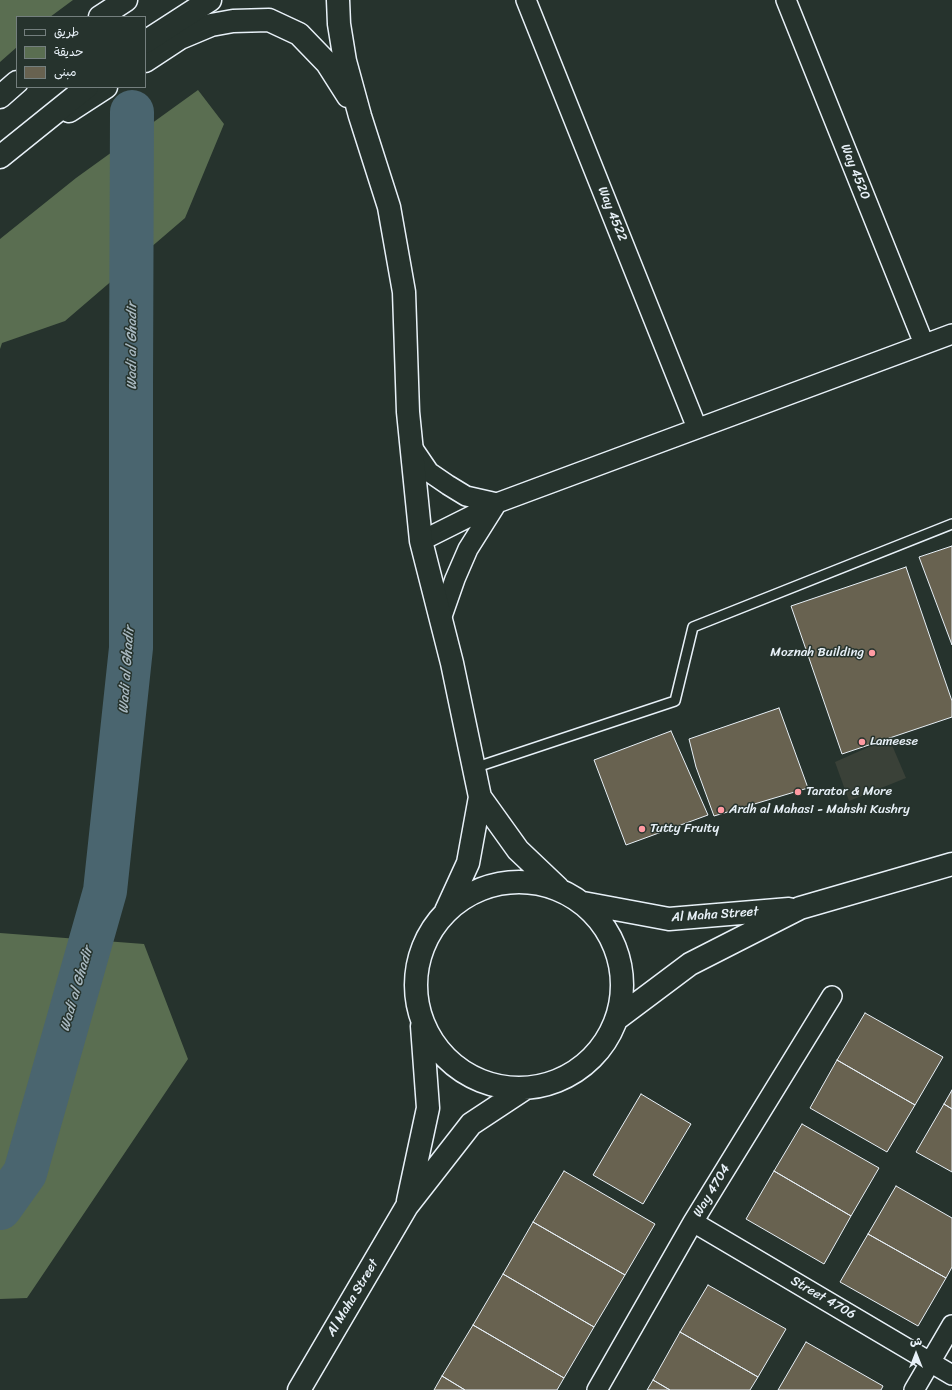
<!DOCTYPE html>
<html>
<head>
<meta charset="utf-8">
<style>
	body { margin:0 }
	#map { position:relative; width:952px; height:1390px; overflow:hidden; background:#26332d; font-family:Sriracha,"Playpen Sans Arabic",sans-serif }
	canvas { display:block }
	.legend { position:absolute; left:16px; top:16px; width:130px; height:72px; box-sizing:border-box; background:#26332d; border:1px solid #747f7e; margin:0; padding:5px 7px; list-style:none; font-size:12px; color:#e8f1f8 }
	.legend li { display:flex; align-items:center; gap:8px; height:20px }
	.legend b { width:20px; border:1px solid #747f7e }
	.north { position:absolute; left:896px; top:1334px; width:40px; height:40px; -webkit-text-stroke:3px #26332d; paint-order:stroke; rotate:0deg; font-size:11px; font-weight:700; line-height:16px; text-align:center; color:#e8f1f8 }
	.north::after { content:''; display:block; margin:auto; width:14px; height:18px; background:#e8f1f8; clip-path:polygon(50% 0,100% 100%,50% 72%,0 100%) }
</style>
</head>
<body>
<div id="map">
<canvas width="952" height="1390"></canvas>
<ul class="legend">
<li><b style="height:5px;background:#26332d"></b>طريق</li>
<li><b style="height:11px;background:#5a6e51"></b>حديقة</li>
<li><b style="height:11px;background:#686250"></b>مبنى</li>
</ul>
<div class="north">ش</div>
</div>
<script>
const ctx = document.querySelector('canvas').getContext('2d');
ctx.lineJoin = 'round';
function fill(path, color) { ctx.fillStyle = color; ctx.fill(path, 'evenodd'); }
const toPath = rows => new Path2D(rows.map(r => 'M' + r).join(''));
function trace(path, color, width, dash) { ctx.strokeStyle = color; ctx.lineWidth = width; ctx.lineCap = dash ? 'butt' : 'round'; ctx.setLineDash(dash || []); ctx.stroke(path); }
function drawText(font, color, halo, rows, align = 'center') {
  ctx.font = font + ' Sriracha,sans-serif'; ctx.lineWidth = 3; ctx.setLineDash([]); ctx.textBaseline = 'middle'; ctx.strokeStyle = halo; ctx.fillStyle = color; for (const [text, x, y, turn = 0] of rows) {
    ctx.save(); ctx.translate(x, y); ctx.rotate((+turn || 0) * Math.PI / 180); ctx.textAlign = isNaN(turn) ? turn : align; if (halo) ctx.strokeText(text, 0, 0); ctx.fillText(text, 0, 0); ctx.restore();
  }
}
const built = toPath([
	[889,738,906,778,849,801,835,762]
]);
const green = toPath([
	[0,0,73,0,50,17,17,17,17,47,0,62],
	[198,90,224,124,185,218,65,321,2,343,0,349,0,239,76,178],
	[0,933,144,944,188,1059,27,1298,0,1299]
]);
const river = toPath([
	[0,1208,25,1173,105,891,131,648,131,385,132,112]
]);
const building = toPath([
	[952,546,952,645,919,557,952,546],
	[906,567,952,701,952,717,842,754,791,606,906,567],
	[779,708,808,788,714,816,696,767,689,739,779,708],
	[671,731,708,815,626,845,594,760,671,731],
	[865,1013,943,1057,915,1105,837,1060,865,1013],
	[837,1060,915,1105,887,1152,810,1108,837,1060],
	[952,1090,952,1109,944,1104,952,1090],
	[641,1094,691,1124,643,1204,593,1175,641,1094],
	[944,1104,952,1109,952,1172,916,1152,944,1104],
	[802,1124,879,1168,851,1216,774,1171,802,1124],
	[564,1171,655,1224,625,1275,533,1222,564,1171],
	[774,1171,851,1216,824,1264,746,1219,774,1171],
	[896,1186,952,1218,952,1267,946,1278,868,1234,896,1186],
	[533,1222,625,1275,594,1327,503,1274,533,1222],
	[868,1234,946,1278,918,1326,840,1282,868,1234],
	[503,1274,594,1327,564,1378,473,1325,503,1274],
	[708,1285,786,1329,758,1377,680,1332,708,1285],
	[473,1325,564,1378,557,1390,465,1390,442,1376,473,1325],
	[680,1332,758,1377,750,1390,670,1390,653,1380,680,1332],
	[806,1342,883,1386,881,1390,778,1390,806,1342],
	[442,1376,465,1390,434,1390,442,1376],
	[653,1380,670,1390,647,1390,653,1380]
]);
const service = toPath([
	[474,768,675,701,693,627,952,524]
]);
const minor = toPath([
	[526,0,697,428],
	[786,0,924,344],
	[412,447,429,472,448,485,466,496,497,503,468,549,455,579,441,619],
	[421,541,497,503,952,334],
	[693,1222,952,1375],
	[597,1390,693,1222,832,996],
	[914,1390,952,1325]
]);
const tertiary = toPath([
	[338,0,339,24,345,61,360,116,389,207,404,292,408,412,421,541,452,663,480,797,468,863,446,911],
	[145,61,180,38,211,25,233,21,269,20,299,34,327,63,348,96],
	[69,111,106,87],
	[480,797,518,850,558,888],
	'416 985a103 103 0 1 1 206 0a103 103 0 1 1-206 0Z',
	[583,903,669,919,789,909],
	[618,1018,690,964,800,908,952,864],
	[408,1201,428,1108,422,1026],
	[299,1390,407,1206,471,1124,524,1089]
]);
const primary = toPath([
	[100,17,126,0],
	[145,42,210,0],
	[0,97,17,82],
	[0,157,87,87]
]);
const markers = [
	[872,653,4,"#ff9aa2"],
	[862,742,4,"#ff9aa2"],
	[798,792,4,"#ff9aa2"],
	[721,810,4,"#ff9aa2"],
	[642,829,4,"#ff9aa2"]
];
const streetNames = [
	["Way 4520",855,172,68],
	["Way 4522",612,214,68],
	["Al Maha Street",715,915,-4],
	["Way 4704",712,1191,-59],
	["Al Maha Street",353,1298,-59],
	["Street 4706",823,1298,30]
];
const poiNames = [
	["Moznah Building",864,653,"right"],
	["Lameese",870,742],
	["Tarator & More",806,792],
	["Ardh al Mahasi - Mahshi Kushry",729,810],
	["Tutty Fruity",650,829]
];
const waterNames = [
	["Wadi al Ghadir",132,346,-90],
	["Wadi al Ghadir",127,670,-86],
	["Wadi al Ghadir",77,989,-74]
];
fill(built, '#3a4138');
fill(green, '#5a6e51');
trace(river, '#4a656f', 44);
fill(building, '#686250');
trace(building, '#e8f1f8', 1);
trace(service, '#e8f1f8', 12);
trace(minor, '#e8f1f8', 22);
trace(tertiary, '#e8f1f8', 25);
trace(primary, '#e8f1f8', 25);
trace(service, '#26332d', 9);
trace(minor, '#26332d', 19);
trace(tertiary, '#26332d', 22);
trace(primary, '#26332d', 22);
for (const [x, y, r, color] of markers) { const dot = new Path2D(); dot.arc(x, y, r, 0, 2 * Math.PI); ctx.fillStyle = color; ctx.fill(dot); trace(dot, '#26332d', 1.5); }
drawText('13px', '#e8f1f8', '#26332d', streetNames);
drawText('13px', '#e8f1f8', '#26332d', poiNames, 'left');
drawText('italic 14px', '#a9b9c1', '#26332d', waterNames);
</script>
</body>
</html>
